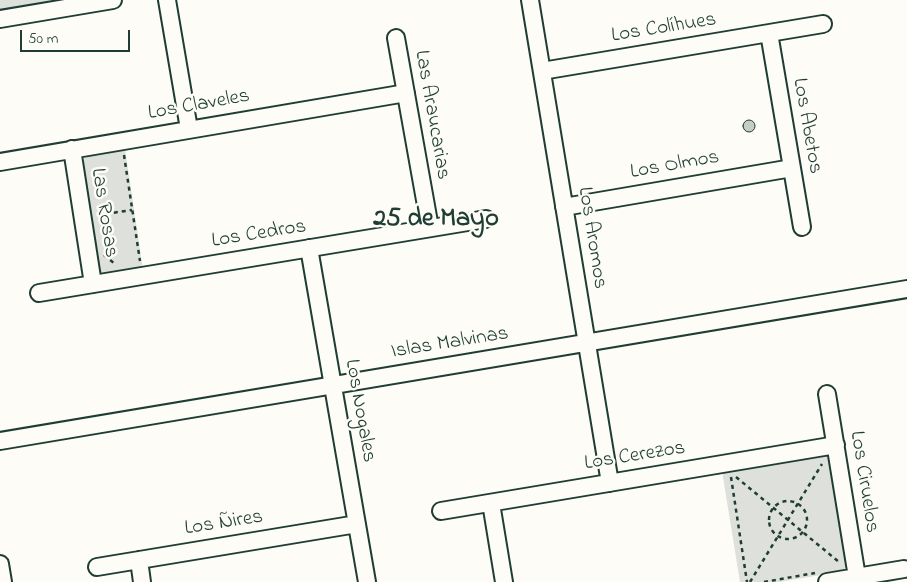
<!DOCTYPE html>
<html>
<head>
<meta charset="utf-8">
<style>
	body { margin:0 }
	#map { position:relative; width:907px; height:582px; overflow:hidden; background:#fdfcf7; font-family:"Indie Flower",sans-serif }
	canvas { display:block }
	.scale { position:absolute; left:20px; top:30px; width:110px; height:22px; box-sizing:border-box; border:2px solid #1f3d34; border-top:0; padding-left:6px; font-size:15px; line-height:18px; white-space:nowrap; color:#1f3d34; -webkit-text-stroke:4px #fdfcf7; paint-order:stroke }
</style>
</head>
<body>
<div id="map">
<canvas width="907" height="582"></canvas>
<div class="scale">50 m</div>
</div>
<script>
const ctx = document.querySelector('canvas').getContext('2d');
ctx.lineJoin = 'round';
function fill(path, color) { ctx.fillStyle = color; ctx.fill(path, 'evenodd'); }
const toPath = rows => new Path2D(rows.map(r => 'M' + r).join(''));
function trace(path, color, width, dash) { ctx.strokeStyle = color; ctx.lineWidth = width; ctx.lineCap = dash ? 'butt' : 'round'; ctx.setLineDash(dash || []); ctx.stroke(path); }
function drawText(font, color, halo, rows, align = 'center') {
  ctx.font = font + ' "Indie Flower",sans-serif'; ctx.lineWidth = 5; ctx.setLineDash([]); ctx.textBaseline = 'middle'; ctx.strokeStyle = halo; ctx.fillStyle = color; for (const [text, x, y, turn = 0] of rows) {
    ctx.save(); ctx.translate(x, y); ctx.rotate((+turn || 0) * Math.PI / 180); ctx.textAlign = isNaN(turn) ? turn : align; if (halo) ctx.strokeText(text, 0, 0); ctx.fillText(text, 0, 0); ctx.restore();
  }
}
const green = toPath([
	[0,0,81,0,0,14],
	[125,149,143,270,103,274,99,271,82,163,85,158,93,154],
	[823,454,830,458,848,564,847,567,839,572,779,582,740,582,722,471]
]);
const building = toPath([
	'743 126a6 6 0 1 1 12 0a6 6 0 1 1-12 0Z'
]);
const path = toPath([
	[124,155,140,261],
	[98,215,132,210],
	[104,255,115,264],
	[731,477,747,582],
	[736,477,839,562],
	'769 520a19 19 0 1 1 38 0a19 19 0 1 1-38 0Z',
	[750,582,822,464],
	[764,582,815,573]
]);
const minor = toPath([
	[167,0,189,129],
	[530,0,610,483],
	[0,19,113,0],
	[769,33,802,227],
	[396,38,430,228],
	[542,71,823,24],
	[72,149,93,284],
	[0,162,406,93],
	[564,207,792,168],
	[309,248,367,582],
	[39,293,486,219],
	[827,394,857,577],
	[0,441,907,289],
	[491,503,504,582],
	[441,511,836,445],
	[139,560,142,582],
	[0,564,3,582],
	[97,567,357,524],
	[827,582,904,569]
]);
const streetNames = [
	["Los Colíhues",664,29,-9],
	["Los Claveles",199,106,-10],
	["Las Araucarias",431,115,80],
	["Los Abetos",806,126,80],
	["Los Olmos",675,166,-10],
	["Las Rosas",103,213,81],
	["Los Cedros",259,235,-9],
	["Los Aromos",591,238,81],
	["Islas Malvinas",450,344,-9],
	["Los Nogales",359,411,80],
	["Los Cerezos",635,457,-9],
	["Los Ciruelos",863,482,81],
	["Los Ñires",224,524,-9]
];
const districtNames = [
	["25 de Mayo",436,221]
];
fill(green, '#dde0db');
fill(building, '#c6cdc7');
trace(building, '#1f3d34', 1);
trace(minor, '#1f3d34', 20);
trace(path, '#1f3d34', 2.5, [4, 4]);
trace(minor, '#fdfcf7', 16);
drawText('21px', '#1f3d34', '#fdfcf7', streetNames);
drawText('bold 26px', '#1f3d34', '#fdfcf7', districtNames);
</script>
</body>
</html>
